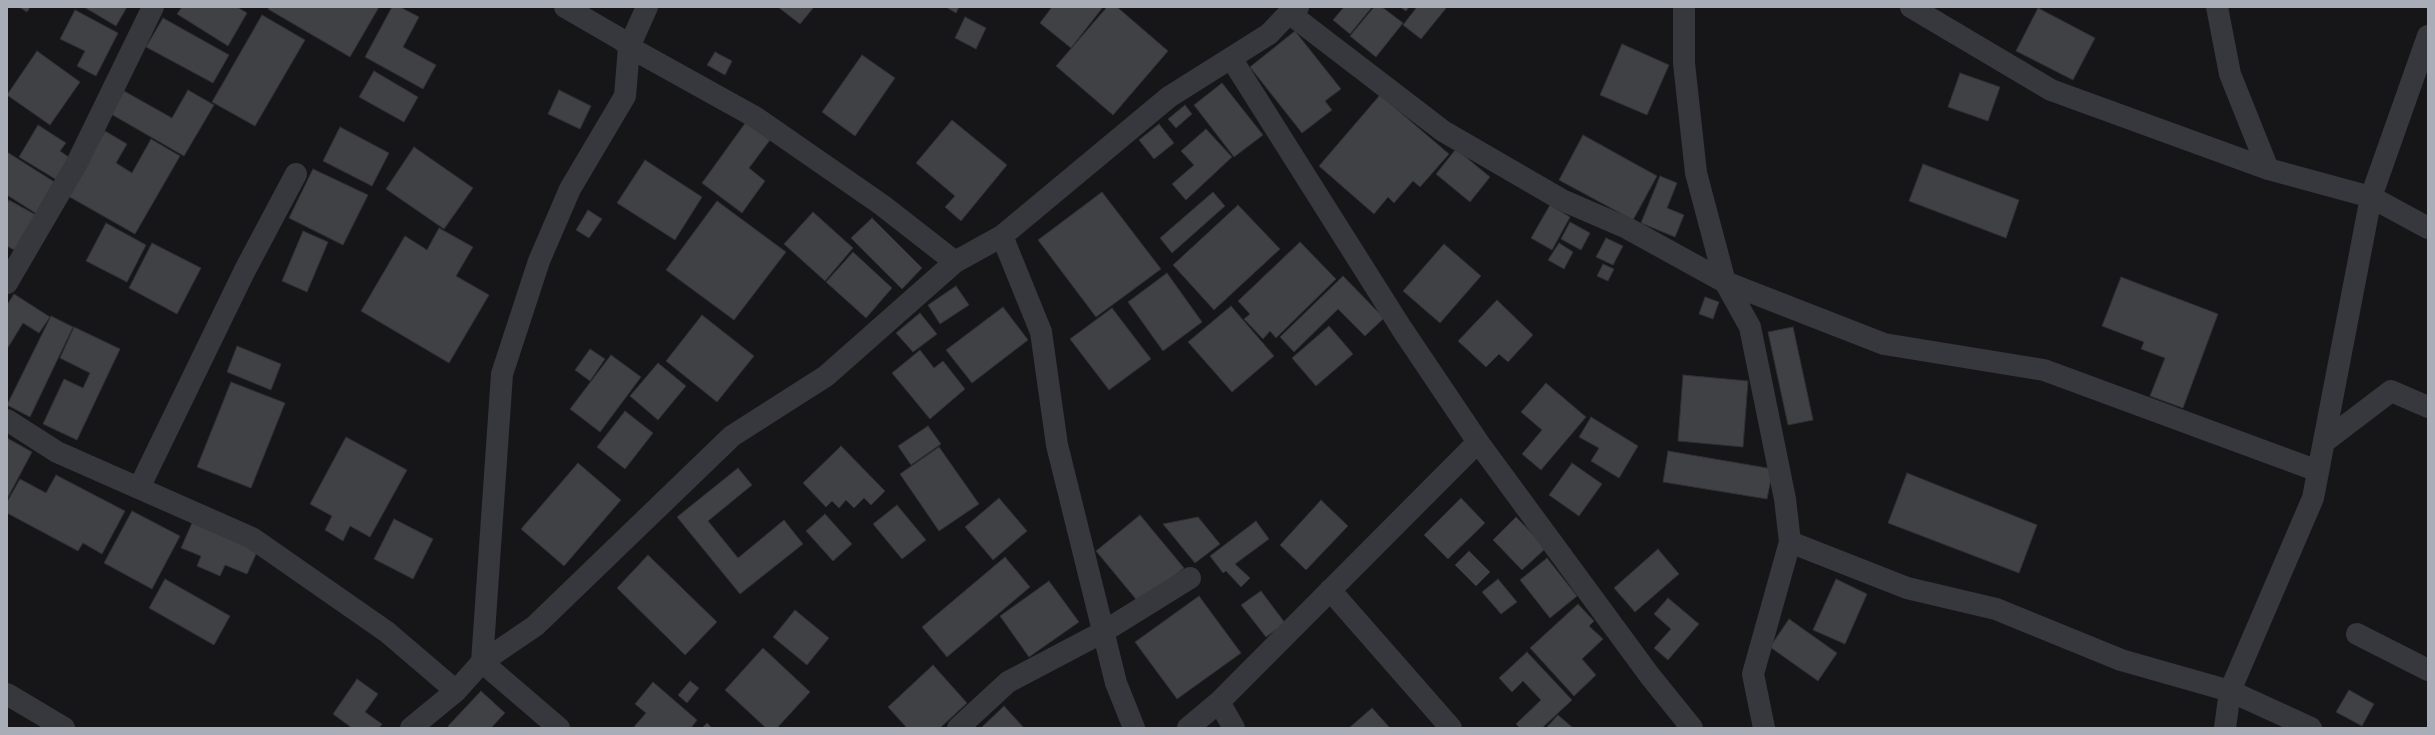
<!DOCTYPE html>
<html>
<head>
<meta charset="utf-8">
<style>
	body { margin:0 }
	#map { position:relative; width:2435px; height:735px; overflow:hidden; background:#161618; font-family:"Asap Condensed",sans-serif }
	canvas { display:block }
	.frame { position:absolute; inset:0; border:8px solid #a8adb8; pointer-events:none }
</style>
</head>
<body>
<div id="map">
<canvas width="2435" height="735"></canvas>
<div class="frame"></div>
</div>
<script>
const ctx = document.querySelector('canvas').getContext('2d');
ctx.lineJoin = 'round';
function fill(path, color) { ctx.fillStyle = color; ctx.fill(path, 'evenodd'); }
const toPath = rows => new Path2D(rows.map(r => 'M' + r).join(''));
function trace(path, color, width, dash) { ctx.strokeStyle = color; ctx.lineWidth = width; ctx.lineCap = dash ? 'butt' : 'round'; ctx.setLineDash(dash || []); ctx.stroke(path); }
const building = toPath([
	[19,7,30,7,27,12,19,7],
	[84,7,127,7,116,26,84,7],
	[182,7,237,7,247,13,228,46,177,14,182,7],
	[269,7,379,7,350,57,268,9,269,7],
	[392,7,400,7,419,17,403,47,436,65,423,89,365,57,392,7],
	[778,7,814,7,800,24,778,7],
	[946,7,959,7,956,13,946,7],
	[1052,7,1103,7,1071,48,1040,23,1052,7],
	[1107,7,1117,7,1168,51,1113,115,1056,66,1107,7],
	[1344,7,1372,7,1350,34,1333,20,1344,7],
	[1374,7,1382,7,1403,23,1376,57,1350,36,1374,7],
	[1400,7,1409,7,1406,11,1400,7],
	[1417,7,1447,7,1421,39,1403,25,1417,7],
	[2038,8,2095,38,2073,80,2016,51,2038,8],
	[75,10,118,33,96,76,77,66,85,51,60,39,75,10],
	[262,15,305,40,255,126,212,102,262,15],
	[965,17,986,28,976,49,955,38,965,17],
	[163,18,229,55,213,83,146,47,163,18],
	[1295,31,1341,89,1325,101,1332,110,1302,133,1250,67,1295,31],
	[1622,44,1669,65,1647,115,1600,95,1622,44],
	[37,51,80,82,50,125,7,95,37,51],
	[715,52,732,61,725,75,707,65,715,52],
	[862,55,895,78,855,136,822,112,862,55],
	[374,71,418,97,404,122,359,97,374,71],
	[1960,73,2000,87,1988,121,1948,107,1960,73],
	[1222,83,1263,135,1234,157,1194,105,1222,83],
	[188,90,214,105,184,156,111,114,124,91,172,118,188,90],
	[559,90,591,106,580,129,548,114,559,90],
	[1380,95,1449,154,1420,187,1413,181,1394,203,1388,197,1374,214,1319,166,1380,95],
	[1185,105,1192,114,1176,128,1168,119,1185,105],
	[952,120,1007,165,961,221,945,207,955,196,916,163,952,120],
	[746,122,770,140,749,168,765,181,742,213,702,183,746,122],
	[1159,124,1174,143,1154,159,1139,140,1159,124],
	[38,125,66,143,60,151,70,158,57,180,19,157,38,125],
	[340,127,389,153,372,186,323,161,340,127],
	[1206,129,1232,157,1186,200,1172,184,1194,165,1181,151,1206,129],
	[105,131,127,144,116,163,132,173,151,139,180,156,135,234,68,196,105,131],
	[1583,135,1657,176,1633,220,1559,180,1583,135],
	[414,147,473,188,444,229,386,189,414,147],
	[1456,149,1490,177,1470,202,1436,174,1456,149],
	[7,152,56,183,37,214,7,195,7,152],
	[645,160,702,197,675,240,617,203,645,160],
	[1923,164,2019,200,2006,238,1909,201,1923,164],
	[313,169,368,195,343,245,289,218,313,169],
	[1660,176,1677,183,1667,208,1684,215,1675,237,1641,223,1660,176],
	[1102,192,1161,269,1096,317,1038,240,1102,192],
	[1213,192,1225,206,1172,253,1160,238,1213,192],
	[9,200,36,215,16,251,7,246,7,204,9,200],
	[717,201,786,252,734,320,666,270,717,201],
	[1238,205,1280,249,1214,310,1173,265,1238,205],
	[1550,205,1570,217,1552,250,1531,238,1550,205],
	[588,210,602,219,589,238,576,230,588,210],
	[813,212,853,248,825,281,784,244,813,212],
	[872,218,922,268,902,289,851,238,872,218],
	[1570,222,1590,233,1581,250,1561,239,1570,222],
	[106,223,146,245,127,282,86,261,106,223],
	[439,228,473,247,456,276,489,295,449,363,361,311,405,236,427,250,439,228],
	[303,231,328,242,307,292,282,281,303,231],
	[1606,238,1623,246,1613,265,1596,257,1606,238],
	[1300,242,1336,279,1276,338,1270,331,1263,339,1244,319,1250,314,1238,301,1300,242],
	[152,243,201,268,177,314,129,288,152,243],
	[1559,243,1573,252,1564,269,1548,260,1559,243],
	[1444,244,1481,276,1440,323,1403,291,1444,244],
	[853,252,892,288,866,318,826,282,853,252],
	[1603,264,1614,269,1608,281,1597,276,1603,264],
	[1167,273,1202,322,1163,351,1128,302,1167,273],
	[1343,276,1384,318,1365,336,1338,309,1294,352,1280,337,1343,276],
	[2121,277,2218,314,2183,408,2150,396,2165,358,2141,349,2144,342,2102,326,2121,277],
	[956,286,969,305,940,324,928,305,956,286],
	[14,294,50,317,39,333,23,323,7,349,7,305,14,294],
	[1705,297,1719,302,1713,319,1699,314,1705,297],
	[1497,300,1533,335,1508,362,1499,354,1486,367,1458,341,1497,300],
	[1231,306,1274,356,1232,392,1188,342,1231,306],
	[1003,307,1028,340,972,383,946,350,1003,307],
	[1112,308,1151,359,1109,390,1070,339,1112,308],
	[920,313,937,334,913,352,896,333,920,313],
	[702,315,754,356,717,402,666,361,702,315],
	[51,316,73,327,30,417,7,405,51,316],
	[1329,326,1353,354,1316,386,1292,358,1329,326],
	[74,327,120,349,77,440,43,424,64,379,83,388,90,373,60,358,74,327],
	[1793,327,1813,420,1788,425,1768,332,1793,327],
	[237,346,281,364,271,390,227,372,237,346],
	[590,349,605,359,590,381,575,370,590,349],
	[920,350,934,368,943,361,965,389,930,419,892,373,920,350],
	[611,355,641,377,600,432,570,409,611,355],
	[658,363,686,386,658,420,630,396,658,363],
	[1683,375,1748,381,1743,447,1678,441,1683,375],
	[231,382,285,403,251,488,197,467,231,382],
	[1546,383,1586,417,1541,470,1522,454,1542,430,1521,412,1546,383],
	[625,411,653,433,625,469,597,447,625,411],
	[1591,417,1638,446,1619,478,1591,461,1599,448,1579,437,1591,417],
	[928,426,941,444,911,465,898,446,928,426],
	[346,437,407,470,370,537,350,526,343,541,325,530,332,516,310,504,346,437],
	[7,438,32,452,7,499,7,438],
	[841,446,885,491,871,505,864,498,854,508,846,500,839,508,832,501,826,507,803,483,841,446],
	[939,447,979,504,939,531,900,474,939,447],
	[1668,451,1773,469,1767,499,1663,482,1668,451],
	[578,463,621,500,564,566,521,529,578,463],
	[1572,463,1602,484,1579,516,1549,495,1572,463],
	[738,468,752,485,708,521,738,558,784,520,803,544,740,594,677,517,738,468],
	[1907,473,2037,525,2019,573,1888,523,1907,473],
	[56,475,125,511,102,554,83,543,78,551,7,513,7,502,20,479,46,493,56,475],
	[999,498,1027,531,993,560,965,527,999,498],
	[1461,498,1485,523,1448,559,1424,535,1461,498],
	[1321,500,1348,526,1306,570,1280,545,1321,500],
	[897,505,926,540,902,559,873,524,897,505],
	[132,511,180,536,152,589,104,563,132,511],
	[825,514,852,544,833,561,806,531,825,514],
	[1140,515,1184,568,1140,604,1096,551,1140,515],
	[1198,517,1220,544,1195,563,1163,524,1198,517],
	[1516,517,1546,548,1522,570,1493,540,1516,517],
	[394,519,433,539,413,579,374,559,394,519],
	[1256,521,1269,539,1235,564,1250,578,1241,587,1226,571,1223,573,1210,556,1256,521],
	[192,523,258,550,247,574,225,565,220,576,197,566,201,556,181,548,192,523],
	[1658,549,1679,574,1635,612,1614,588,1658,549],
	[1469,551,1490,572,1476,586,1455,565,1469,551],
	[648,555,717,622,685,655,617,588,648,555],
	[1005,557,1030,587,947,657,922,627,1005,557],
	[1547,558,1577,596,1550,618,1520,580,1547,558],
	[165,579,230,616,214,645,149,608,165,579],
	[1498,579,1517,602,1501,614,1482,592,1498,579],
	[1836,579,1867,594,1845,644,1813,630,1836,579],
	[1049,581,1079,622,1029,657,1000,616,1049,581],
	[1261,591,1285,623,1266,637,1241,605,1261,591],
	[1199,596,1241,653,1177,699,1135,642,1199,596],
	[1668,598,1699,624,1668,660,1654,648,1671,629,1654,614,1668,598],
	[1578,604,1594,621,1589,626,1603,639,1582,659,1596,675,1574,696,1530,648,1578,604],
	[795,610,829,638,807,665,773,637,795,610],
	[1789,619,1837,653,1818,681,1770,647,1789,619],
	[763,648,810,692,777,728,766,728,725,690,763,648],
	[1527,652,1572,700,1542,728,1520,728,1516,724,1541,700,1523,681,1512,692,1499,678,1527,652],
	[933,665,967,703,940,728,907,728,888,707,933,665],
	[357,679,378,694,365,712,382,724,379,728,352,728,333,714,357,679],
	[690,681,699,688,687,703,678,695,690,681],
	[653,682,697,720,691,728,633,728,646,713,635,704,653,682],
	[2349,690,2374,704,2362,726,2336,712,2349,690],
	[481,691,505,713,491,728,450,728,448,726,481,691],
	[1004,706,1024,728,981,728,1004,706],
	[1372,708,1390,728,1349,728,1372,708],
	[1558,715,1573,728,1546,728,1558,715],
	[707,723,712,728,702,728,707,723]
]);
const street = toPath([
	[565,7,622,40,629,47,647,7],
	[1684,7,1684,63,1696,173,1725,282,1750,327,1785,499,1790,542,1753,674,1764,728],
	[1911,7,2051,90,2268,169,2371,197,2428,228],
	[2217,7,2230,74,2268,169],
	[1289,13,1443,131,1562,200,1627,228,1725,282,1884,344,2044,370,2318,471],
	[1231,58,1402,329,1478,442,1650,676,1692,728],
	[1002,236,1041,332,1057,445,1116,683,1134,728],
	[7,283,77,163,153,7],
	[7,420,57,452,252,538,387,632,456,691],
	[2324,442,2391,391,2428,407],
	[139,488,245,270,296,174],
	[1790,542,1907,588,1996,609,2121,660,2230,691,2311,728],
	[1330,590,1451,728],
	[2357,634,2428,670],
	[7,694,64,728],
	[1219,702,1234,728],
	[411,728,456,691,482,662,535,626,732,436,826,376,955,262,1002,236,1169,97,1269,34,1289,13,1298,7],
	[559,728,482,662,502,374,539,261,570,189,625,96,629,47,755,117,882,205,955,262],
	[958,728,1008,682,1103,632,1190,578],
	[1188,728,1219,702,1478,442],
	[2225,728,2230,691,2313,498,2371,197,2428,36]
]);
fill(building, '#404145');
trace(building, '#303034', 1);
trace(street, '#37383d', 22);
</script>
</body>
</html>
